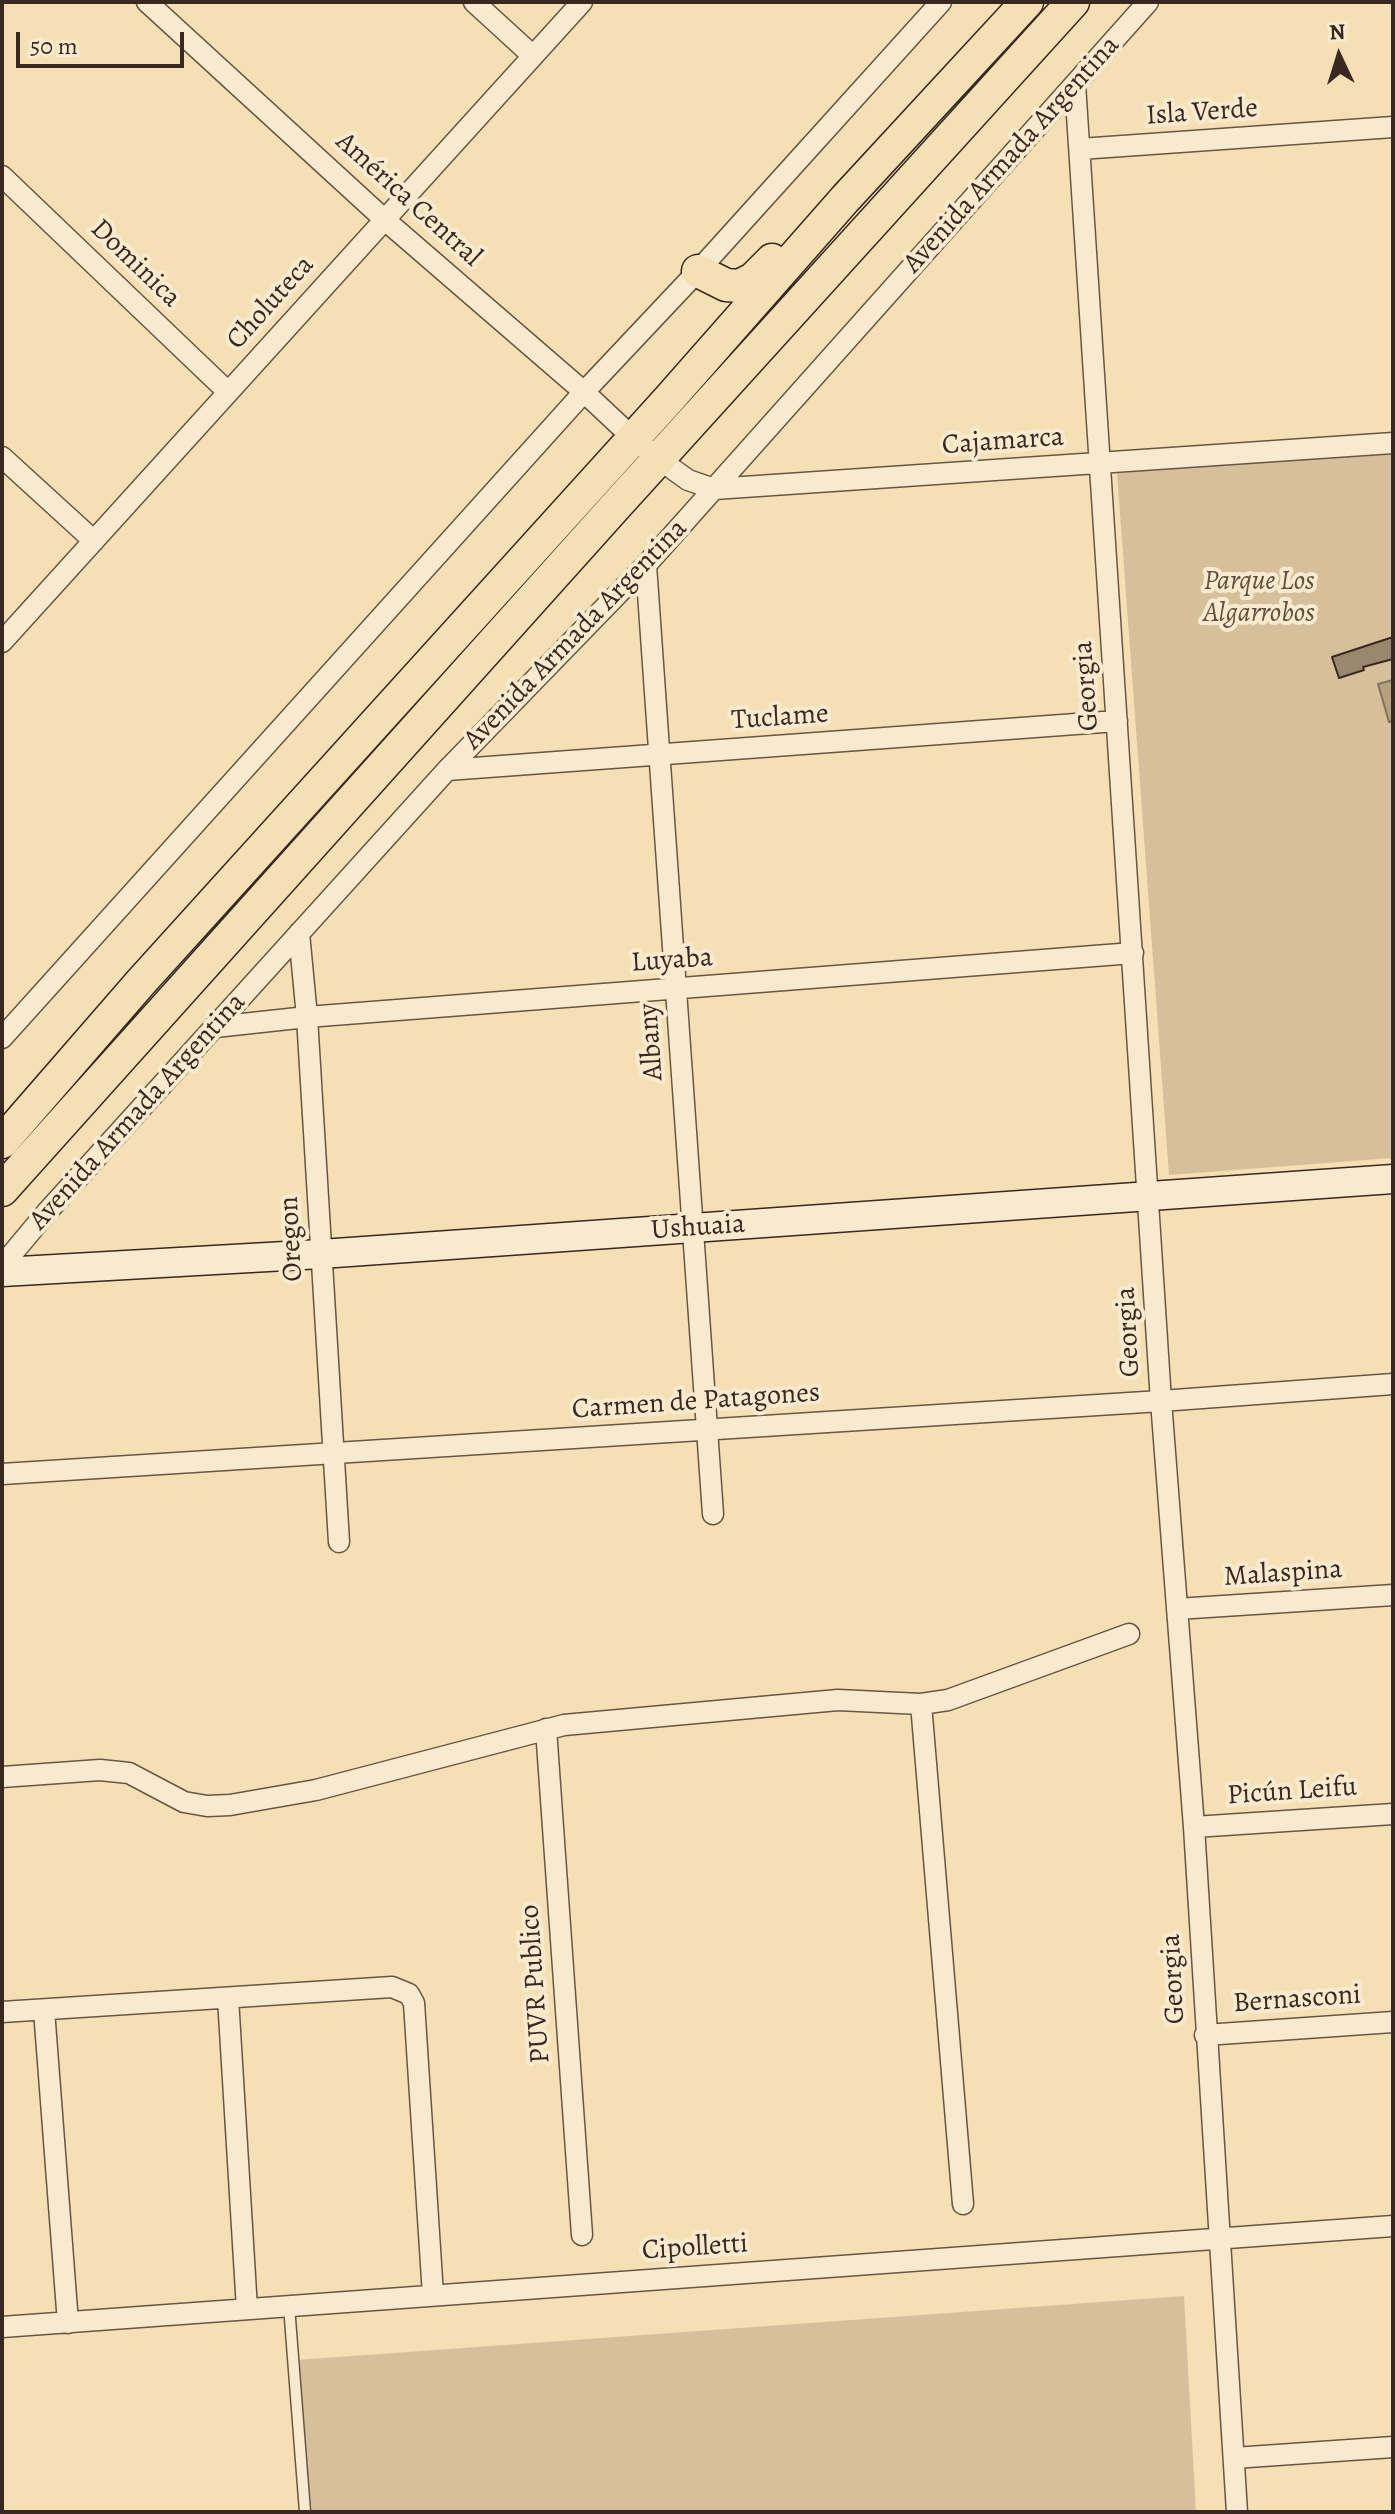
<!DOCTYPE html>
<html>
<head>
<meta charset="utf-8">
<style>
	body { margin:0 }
	#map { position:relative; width:1395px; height:2514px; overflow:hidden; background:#f5dfb4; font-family:Alegreya,serif }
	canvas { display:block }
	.frame { position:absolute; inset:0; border:4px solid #392820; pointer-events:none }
	.north { position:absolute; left:1299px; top:16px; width:80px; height:80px; -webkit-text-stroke:6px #f8eace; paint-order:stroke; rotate:356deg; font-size:22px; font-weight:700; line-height:32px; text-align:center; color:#392820 }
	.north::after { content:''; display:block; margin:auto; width:28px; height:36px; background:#392820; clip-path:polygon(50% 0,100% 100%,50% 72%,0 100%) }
	.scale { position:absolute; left:16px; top:32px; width:168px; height:36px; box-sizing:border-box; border:4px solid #392820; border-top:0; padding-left:10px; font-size:24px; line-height:28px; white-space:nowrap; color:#392820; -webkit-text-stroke:6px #f8eace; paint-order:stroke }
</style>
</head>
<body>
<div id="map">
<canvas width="1395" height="2514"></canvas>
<div class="frame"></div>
<div class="north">N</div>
<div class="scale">50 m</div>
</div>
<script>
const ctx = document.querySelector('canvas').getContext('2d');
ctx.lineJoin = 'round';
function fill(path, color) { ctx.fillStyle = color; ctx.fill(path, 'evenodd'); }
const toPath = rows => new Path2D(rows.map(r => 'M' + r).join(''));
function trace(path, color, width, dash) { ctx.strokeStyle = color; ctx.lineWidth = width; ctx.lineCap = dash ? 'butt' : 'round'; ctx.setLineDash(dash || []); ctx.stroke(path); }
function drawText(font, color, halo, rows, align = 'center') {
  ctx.font = font + ' Alegreya,serif'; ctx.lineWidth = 8; ctx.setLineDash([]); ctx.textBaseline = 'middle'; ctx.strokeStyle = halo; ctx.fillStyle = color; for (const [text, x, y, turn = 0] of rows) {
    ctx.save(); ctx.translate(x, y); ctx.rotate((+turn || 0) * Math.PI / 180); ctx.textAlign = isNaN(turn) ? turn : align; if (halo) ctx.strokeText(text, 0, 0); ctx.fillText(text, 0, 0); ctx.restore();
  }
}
const green = toPath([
	[1393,452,1393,1158,1169,1175,1117,473],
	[1184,2296,1196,2512,307,2512,297,2360]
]);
const water = toPath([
	[1393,680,1393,721,1389,722,1378,684,1393,680]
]);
const building = toPath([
	[1393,637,1393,659,1363,667,1364,670,1339,678,1332,657,1393,637]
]);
const lane = toPath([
	[289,2306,305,2512]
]);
const street = toPath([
	[147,2,385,220,584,392,633,438,674,470,688,480,714,489,1393,443],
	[474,2,533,56],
	[1075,84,1161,1401,1194,1827,1237,2512],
	[1080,149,1393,127],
	[2,176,228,392],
	[2,457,94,541],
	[646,565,713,1514],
	[2,642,582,2],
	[447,770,1117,721],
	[299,933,307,1017,339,1542],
	[215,1027,307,1017,1133,953],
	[2,1038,584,392,698,271,941,2],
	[2,1266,47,1212,447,770,646,565,1148,2],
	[2,1474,1161,1401,1393,1384],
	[1177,1609,1393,1595],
	[921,1704,963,2204],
	[546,1729,582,2235],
	[2,1777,100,1770,129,1773,184,1802,207,1806,230,1805,316,1790,564,1725,838,1700,921,1704,948,1700,1129,1634],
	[1194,1827,1393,1814],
	[228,1998,247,2309],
	[44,2010,68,2323],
	[2,2012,392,1987,409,1994,414,2003,433,2295],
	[1205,2035,1393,2022],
	[2,2327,1393,2226],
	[1234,2458,1393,2447]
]);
const secondary = toPath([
	[2,1272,321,1254,1393,1179]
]);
const primary = toPath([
	[698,271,726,285,739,286,753,279,772,260],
	[2,1142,141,982,669,399,845,199,1027,2],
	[2,1190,614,508,1073,2]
]);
const streetNames = [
	["Isla Verde",1202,113,-4],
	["Avenida Armada Argentina",1012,155,-48],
	["América Central",408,200,42],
	["Dominica",135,264,44],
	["Choluteca",271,303,-48],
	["Cajamarca",1003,442,-4],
	["Avenida Armada Argentina",576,635,-46],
	["Georgia",1087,686,-94],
	["Tuclame",780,718,-4],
	["Luyaba",672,961,-4],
	["Albany",652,1042,-94],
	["Avenida Armada Argentina",138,1112,-48],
	["Ushuaia",698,1228,-4],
	["Oregon",292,1239,-93],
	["Georgia",1129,1332,-93],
	["Carmen de Patagones",696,1402,-4],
	["Malaspina",1283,1574,-4],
	["Picún Leifu",1292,1792,-4],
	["Georgia",1174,1979,-93],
	["PUVR Publico",536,1984,-94],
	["Bernasconi",1297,2000,-4],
	["Cipolletti",695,2248,-4]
];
const parkNames = [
	["Parque Los",1259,582],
	["Algarrobos",1259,614]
];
fill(green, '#d5c09b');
fill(water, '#b5a182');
trace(water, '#83715b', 2);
fill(building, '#9b876d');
trace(building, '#392820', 2);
trace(lane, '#685645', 13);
trace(street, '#685645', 23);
trace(secondary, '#392820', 31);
trace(primary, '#392820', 35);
trace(lane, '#f8eace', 10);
trace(street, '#f8eace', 20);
trace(secondary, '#f8eace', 28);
trace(primary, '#f5dfb4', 32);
drawText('28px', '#392820', '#f8eace', streetNames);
drawText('italic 28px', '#604e3f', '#f8eace', parkNames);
</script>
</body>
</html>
